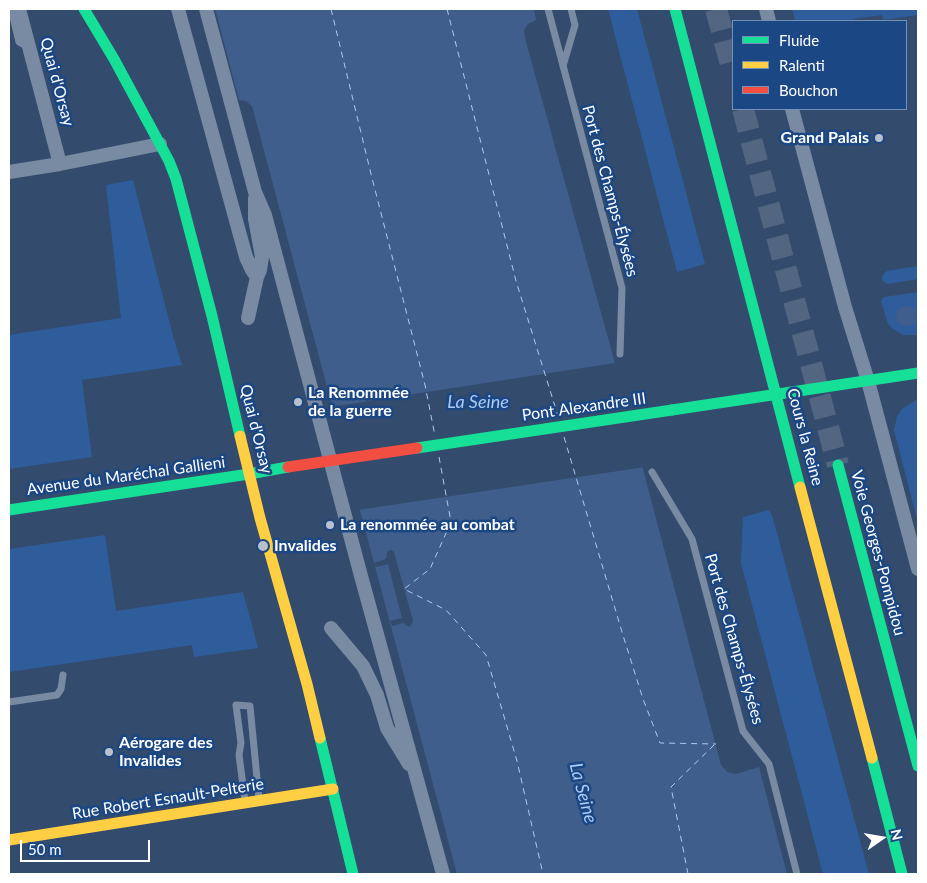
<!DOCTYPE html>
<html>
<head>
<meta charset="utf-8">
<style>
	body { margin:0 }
	#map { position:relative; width:927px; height:883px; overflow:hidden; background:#334b6c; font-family:Lato,sans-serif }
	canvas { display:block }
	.frame { position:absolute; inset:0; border:10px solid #fff; pointer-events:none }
	.legend { position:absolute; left:732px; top:20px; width:175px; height:90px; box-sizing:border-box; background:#1b4784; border:1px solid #7691b5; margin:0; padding:6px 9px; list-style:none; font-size:15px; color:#fff }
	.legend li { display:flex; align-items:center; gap:10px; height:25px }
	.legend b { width:25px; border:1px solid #7691b5 }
	.north { position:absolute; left:857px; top:813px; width:50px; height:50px; -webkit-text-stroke:4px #1b4784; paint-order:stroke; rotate:77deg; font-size:14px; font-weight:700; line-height:20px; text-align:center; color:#fff }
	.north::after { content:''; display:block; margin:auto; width:18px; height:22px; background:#fff; clip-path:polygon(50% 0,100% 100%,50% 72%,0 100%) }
	.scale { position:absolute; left:20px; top:840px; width:130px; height:22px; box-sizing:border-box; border:2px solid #fff; border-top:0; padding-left:6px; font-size:15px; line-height:18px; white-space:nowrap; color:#fff; -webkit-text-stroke:4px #1b4784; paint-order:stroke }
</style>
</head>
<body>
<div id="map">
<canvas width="927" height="883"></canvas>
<div class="frame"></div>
<ul class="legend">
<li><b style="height:6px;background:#16e098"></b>Fluide</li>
<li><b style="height:6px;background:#ffcf43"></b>Ralenti</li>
<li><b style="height:6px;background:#f24e42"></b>Bouchon</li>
</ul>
<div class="north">N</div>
<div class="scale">50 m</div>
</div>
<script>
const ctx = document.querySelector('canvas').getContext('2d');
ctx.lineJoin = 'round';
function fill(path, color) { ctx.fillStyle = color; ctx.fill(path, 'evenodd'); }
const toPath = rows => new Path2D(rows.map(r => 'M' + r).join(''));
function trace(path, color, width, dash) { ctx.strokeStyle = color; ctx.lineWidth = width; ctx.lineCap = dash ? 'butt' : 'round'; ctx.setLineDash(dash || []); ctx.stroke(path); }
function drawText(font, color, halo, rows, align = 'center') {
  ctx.font = font + ' Lato,sans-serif'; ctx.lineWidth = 5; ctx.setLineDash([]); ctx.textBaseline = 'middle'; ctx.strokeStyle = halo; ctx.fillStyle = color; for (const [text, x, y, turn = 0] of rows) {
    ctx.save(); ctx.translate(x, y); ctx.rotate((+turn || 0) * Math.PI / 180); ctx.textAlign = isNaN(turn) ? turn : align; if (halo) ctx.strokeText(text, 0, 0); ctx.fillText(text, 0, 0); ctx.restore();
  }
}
const green = toPath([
	[608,9,637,9,705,264,677,272],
	[792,9,918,9,918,15,883,20,882,15,853,19,853,21,795,21],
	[133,180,173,336,182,365,82,380,92,457,9,469,9,335,121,318,106,185],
	[918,266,918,279,888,284,884,282,882,279,883,274,887,271],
	[918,292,918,335,903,335,893,329,888,324,881,301,884,297],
	[918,399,918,523,894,430,897,416,902,409],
	[769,510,772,515,869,874,823,874,741,563,743,517],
	[105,535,116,611,243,592,258,648,194,657,192,645,9,672,9,549]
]);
const water = toPath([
	[215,9,534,9,536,20,528,24,524,30,526,42,615,363,721,765,727,772,736,774,759,767,787,874,457,874,259,132,252,106,246,101,239,100],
	'896 316a10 10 0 1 1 20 0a10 10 0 1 1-20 0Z'
]);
const pier = toPath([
	[615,355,645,467,358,510,330,407,615,363,613,356],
	[391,550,394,552,413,621,410,627,403,623,392,626,390,621,402,618,388,564,376,567,374,563,386,559,387,552]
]);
const ferry = toPath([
	[331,9,371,174,425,385,435,436],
	[447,9,516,281,558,416],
	[564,437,622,632,643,699,660,743,716,744],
	[439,457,451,522,430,569,404,589,446,610,486,655,517,761,543,874],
	[688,874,671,787,714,745]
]);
const primaryTunnel = toPath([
	[716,9,733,72],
	[743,109,838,465]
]);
const lane = toPath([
	[11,9,19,42,28,47],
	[548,9,622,288,620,354],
	[563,66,575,25,571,9],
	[652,472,692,539,743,731,769,764,797,874],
	[9,702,57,695,61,689,63,675],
	[245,801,239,755,241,743,236,705,250,706,259,799]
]);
const street = toPath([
	[19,9,60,164],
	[178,9,246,257,252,270,257,277,260,270,262,257,255,219,255,198],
	[206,9,255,192,265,215,361,576,443,874],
	[766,9,769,21],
	[792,109,845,307,868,381,918,569],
	[9,172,60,164,160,144],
	[248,318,257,277],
	[331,628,363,666,377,695,387,728,409,764]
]);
const fast = toPath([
	[84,9,114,59,169,161,176,179,212,316,240,436],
	[675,9,800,487],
	[672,410,918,373],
	[838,465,918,766],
	[249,474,288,467],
	[9,510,249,474],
	[320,738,353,874],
	[872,758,902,874]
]);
const slow = toPath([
	[240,436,260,518,307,684,320,738],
	[800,487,872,758],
	[9,840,333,789]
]);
const fastBridge = toPath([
	[417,448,672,410]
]);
const jamBridge = toPath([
	[288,467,417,448]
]);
const markers = [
	[879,138,5,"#b8c0cc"],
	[298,402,5,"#b8c0cc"],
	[330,525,5,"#b8c0cc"],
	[263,546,6,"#b8c0cc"],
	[109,752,5,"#b8c0cc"]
];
const streetNames = [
	["Quai d'Orsay",57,82,75],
	["Port des Champs-Élysées",610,191,75],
	["Pont Alexandre III",584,407,-8],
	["Quai d'Orsay",256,429,76],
	["Cours la Reine",805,437,75],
	["Avenue du Maréchal Gallieni",126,476,-8],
	["Voie Georges-Pompidou",878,553,75],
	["Port des Champs-Élysées",734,639,74],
	["Rue Robert Esnault-Pelterie",168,799,-9]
];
const poiNames = [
	["Grand Palais",869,138,"right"],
	["La Renommée",308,393],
	["de la guerre",308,411],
	["La renommée au combat",340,525],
	["Invalides",274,546],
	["Aérogare des",119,743],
	["Invalides",119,761]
];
const waterNames = [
	["La Seine",478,402],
	["La Seine",583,793,75]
];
fill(green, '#2f5d9b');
fill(water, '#3f5e8b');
fill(pier, '#334b6c');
trace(ferry, '#accbf3', 1, [6, 5]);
trace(primaryTunnel, '#526682', 22, [22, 11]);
trace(lane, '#798ba2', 7);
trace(street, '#798ba2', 14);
trace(fast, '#16e098', 11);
trace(slow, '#ffcf43', 11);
trace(fastBridge, '#16e098', 11);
trace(jamBridge, '#f24e42', 11);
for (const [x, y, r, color] of markers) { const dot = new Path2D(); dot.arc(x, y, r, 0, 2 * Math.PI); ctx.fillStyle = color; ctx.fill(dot); trace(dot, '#1b4784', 2); }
drawText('16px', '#fff', '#1b4784', streetNames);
drawText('bold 16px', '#fff', '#1b4784', poiNames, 'left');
drawText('italic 18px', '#accbf3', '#1b4784', waterNames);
</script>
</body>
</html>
